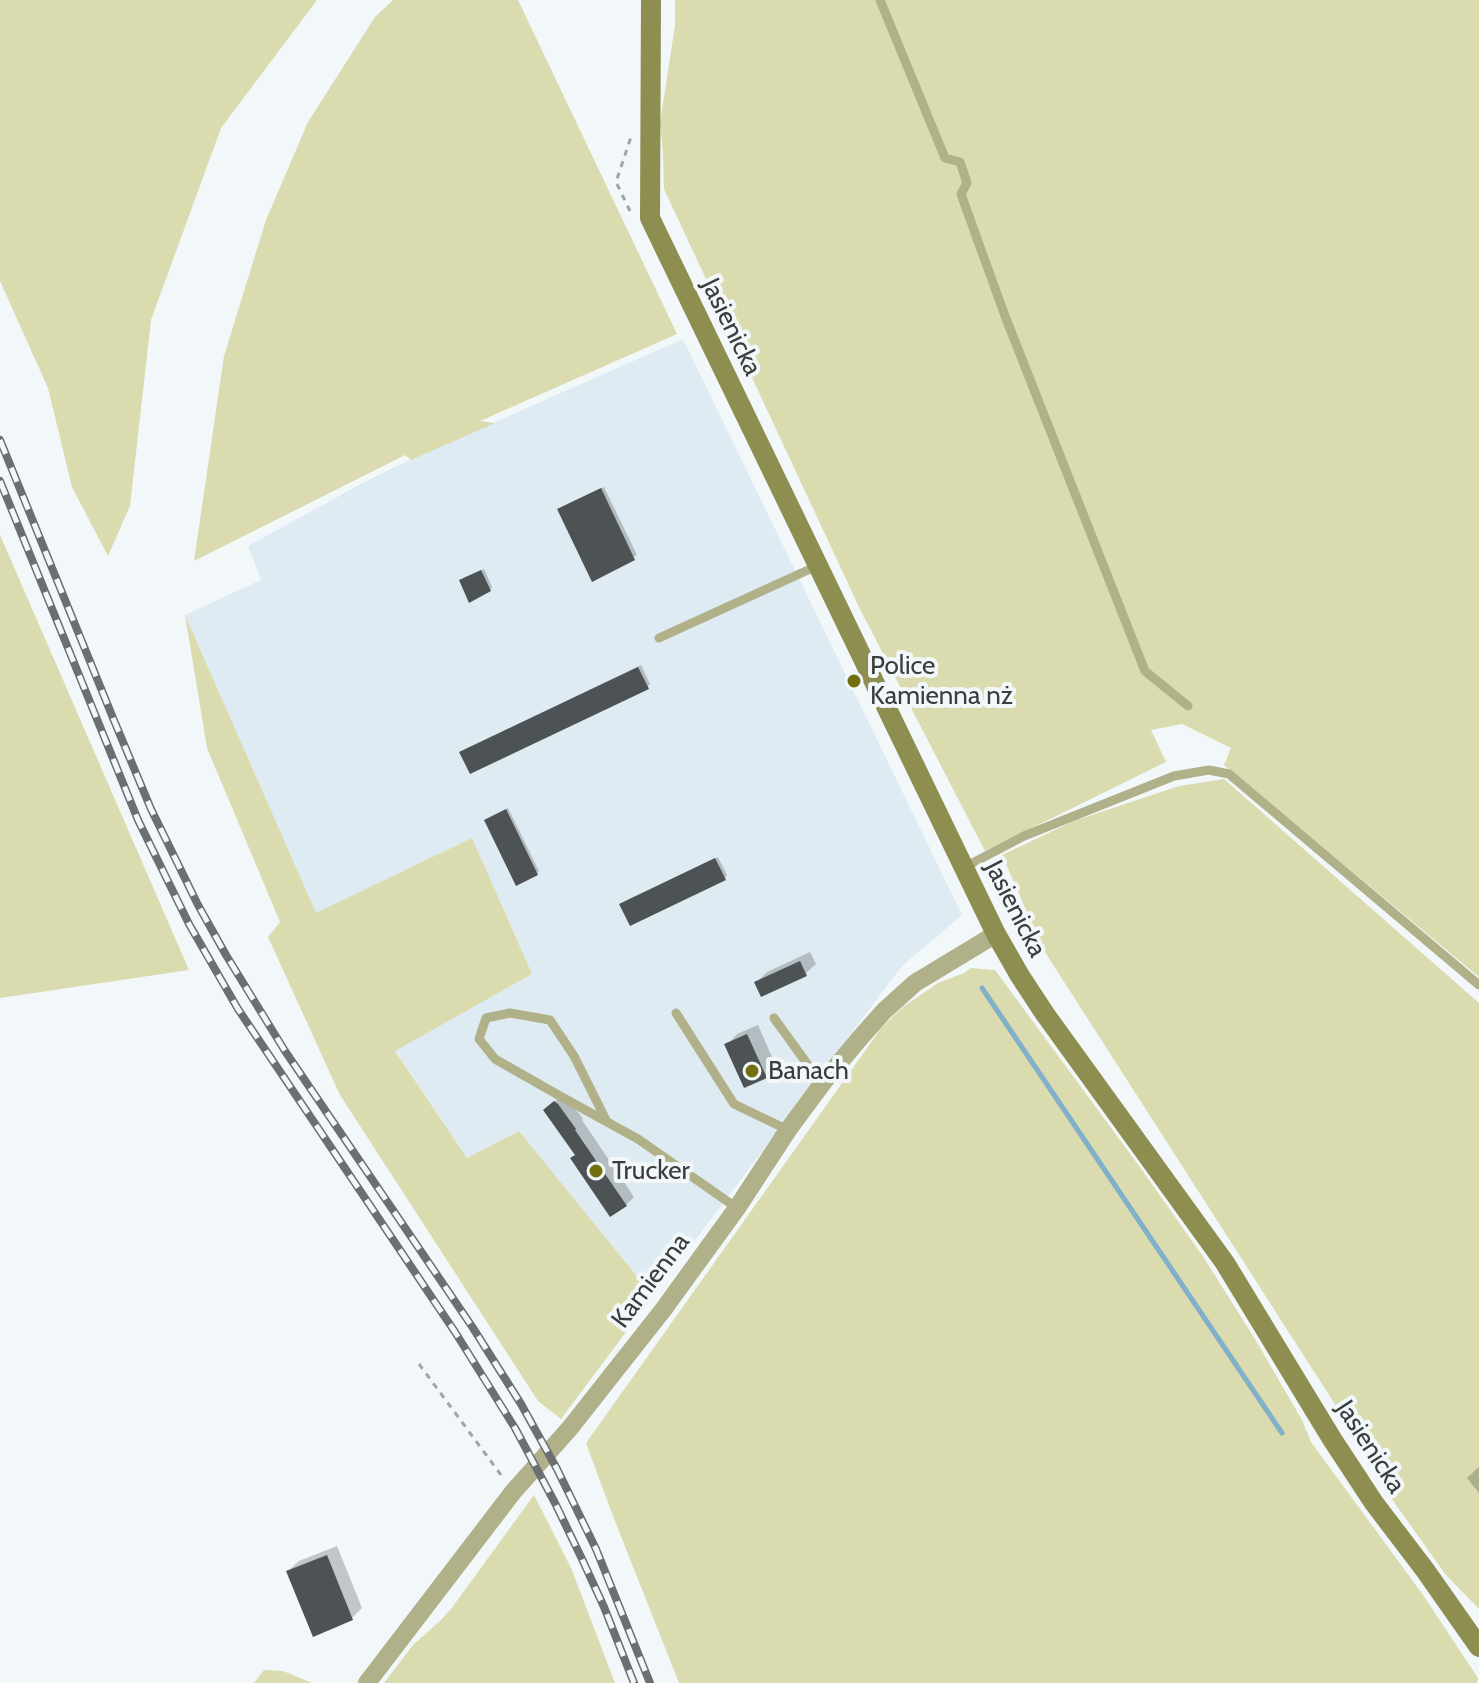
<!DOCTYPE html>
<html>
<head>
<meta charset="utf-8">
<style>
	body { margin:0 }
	canvas { display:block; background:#f2f7fa }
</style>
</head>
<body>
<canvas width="1479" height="1683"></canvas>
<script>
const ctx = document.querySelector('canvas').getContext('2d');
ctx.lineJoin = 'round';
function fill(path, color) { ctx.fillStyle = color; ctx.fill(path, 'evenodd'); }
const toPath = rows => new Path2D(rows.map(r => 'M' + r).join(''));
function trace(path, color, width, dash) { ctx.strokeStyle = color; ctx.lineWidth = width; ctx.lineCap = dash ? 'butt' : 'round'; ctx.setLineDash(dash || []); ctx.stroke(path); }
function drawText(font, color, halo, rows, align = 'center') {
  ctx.font = font + ' Cabin,sans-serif'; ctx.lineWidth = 8; ctx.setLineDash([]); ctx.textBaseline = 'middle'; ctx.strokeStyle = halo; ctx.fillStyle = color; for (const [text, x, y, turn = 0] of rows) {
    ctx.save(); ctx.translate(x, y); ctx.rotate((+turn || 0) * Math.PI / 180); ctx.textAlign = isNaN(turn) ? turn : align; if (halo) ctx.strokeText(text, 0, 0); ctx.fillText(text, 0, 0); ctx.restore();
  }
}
const built = toPath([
	[683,339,962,915,902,966,653,1296,519,1131,467,1158,395,1050,532,974,472,838,316,914,185,615,261,580,248,546,361,484,407,461]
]);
const green = toPath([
	[0,0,317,0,221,128,151,320,130,506,108,556,72,487,48,388,0,281],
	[393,0,518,0,677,334,480,421,495,423,411,460,405,455,194,561,224,356,266,220,308,122,375,17],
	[675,0,1479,0,1479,977,1224,765,1231,748,1182,724,1151,730,1166,762,985,851,859,607,664,189,663,153,660,123,675,25],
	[0,535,189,970,0,998],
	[185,615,316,913,472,838,532,974,395,1051,467,1158,519,1131,653,1296,561,1419,538,1401,340,1095,268,937,280,922,207,748],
	[1224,779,1479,1003,1479,1609,1446,1575,1391,1498,1338,1409,1043,949,1002,855,1074,821,1179,786],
	[971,968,995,970,1142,1170,1202,1255,1255,1339,1302,1420,1311,1442,1423,1595,1478,1678,1477,1683,679,1683,613,1516,586,1443,882,1027,903,1007,938,983,964,973],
	[534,1495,571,1568,615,1683,384,1683,413,1645,441,1620,451,1609],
	[264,1670,283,1671,312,1683,254,1683]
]);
const shadow = toPath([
	[604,487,637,555,593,579,562,507],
	[484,569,492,587,490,590,464,578],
	[641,665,650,684,647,687,464,750],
	[508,808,539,871,537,873,486,820],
	[718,857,727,875,725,878,624,902],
	[810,952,816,964,805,974,757,982,767,972],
	[758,1025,776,1066,766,1076,745,1085,727,1045,737,1034],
	[564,1094,583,1119,582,1120,634,1197,626,1205,577,1154,554,1102],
	[1479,1467,1479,1493,1467,1478],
	[337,1546,362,1608,352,1618,288,1571,299,1561]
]);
const stream = toPath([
	[982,988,1282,1433]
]);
const building = toPath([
	[601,488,635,560,592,582,557,509],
	[481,570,491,591,469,603,459,580],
	[638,667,649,689,470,774,459,752],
	[506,809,538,875,516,886,484,820],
	[715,858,726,880,630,926,619,904],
	[800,961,807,976,761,997,754,982],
	[747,1034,767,1078,744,1088,724,1044],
	[554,1101,558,1104,576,1129,575,1130,627,1206,610,1217,570,1158,575,1155,543,1110],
	[327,1555,353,1620,313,1637,286,1571]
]);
const path = toPath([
	[630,211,616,182,631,137],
	[419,1364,504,1479]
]);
const service = toPath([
	[880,0,945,158,960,162,967,183,961,194,1005,316,1145,671,1188,706],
	[659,638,819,565],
	[965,867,1024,836,1174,776,1209,770,1229,774,1479,985],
	[676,1013,734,1104,788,1130],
	[774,1018,808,1065,825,1080],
	[607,1122,574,1056,550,1020,510,1013,486,1018,479,1039,495,1059,560,1096,638,1139,737,1208]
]);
const minor = toPath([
	[367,1683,513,1492,570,1428,663,1310,737,1208,788,1130,825,1080,860,1038,884,1011,915,983,996,934]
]);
const secondary = toPath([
	[651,0,650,218,996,934,1020,976,1045,1014,1225,1263,1332,1439,1374,1503,1425,1570,1479,1647]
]);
const rail = toPath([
	[0,440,113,718,151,809,198,905,226,955,285,1051,473,1328,521,1404,557,1469,596,1549,650,1683],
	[0,481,138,820,189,924,238,1009,455,1332,515,1428,555,1503,582,1559,604,1607,634,1683]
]);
const markers = [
	[854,681,8,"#716f10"],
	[752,1071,8,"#716f10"],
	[596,1171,8,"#716f10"]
];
const streetNames = [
	["Jasienicka",731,327,64],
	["Jasienicka",1015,909,63],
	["Kamienna",651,1281,-53],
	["Jasienicka",1370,1447,57]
];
const poiNames = [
	["Police",870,666],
	["Kamienna nż",870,696],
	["Banach",768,1071],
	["Trucker",612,1171]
];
fill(built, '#dfebf2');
fill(green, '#dadbaf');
fill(shadow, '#0003');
trace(stream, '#81b1c8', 5);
fill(building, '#4d5254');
trace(path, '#a0a4a6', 3, [6, 6]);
trace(service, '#b0b089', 9);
trace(minor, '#b0b089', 18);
trace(secondary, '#8e8e51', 20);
trace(rail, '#6c6f71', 8);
trace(rail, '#f2f7fa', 5, [15]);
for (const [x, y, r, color] of markers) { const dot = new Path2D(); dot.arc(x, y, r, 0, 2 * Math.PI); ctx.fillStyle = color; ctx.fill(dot); trace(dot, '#f2f7fa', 3); }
drawText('26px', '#3a3c3d', '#f2f7fa', streetNames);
drawText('26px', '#3a3c3d', '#f2f7fa', poiNames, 'left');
</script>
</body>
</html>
